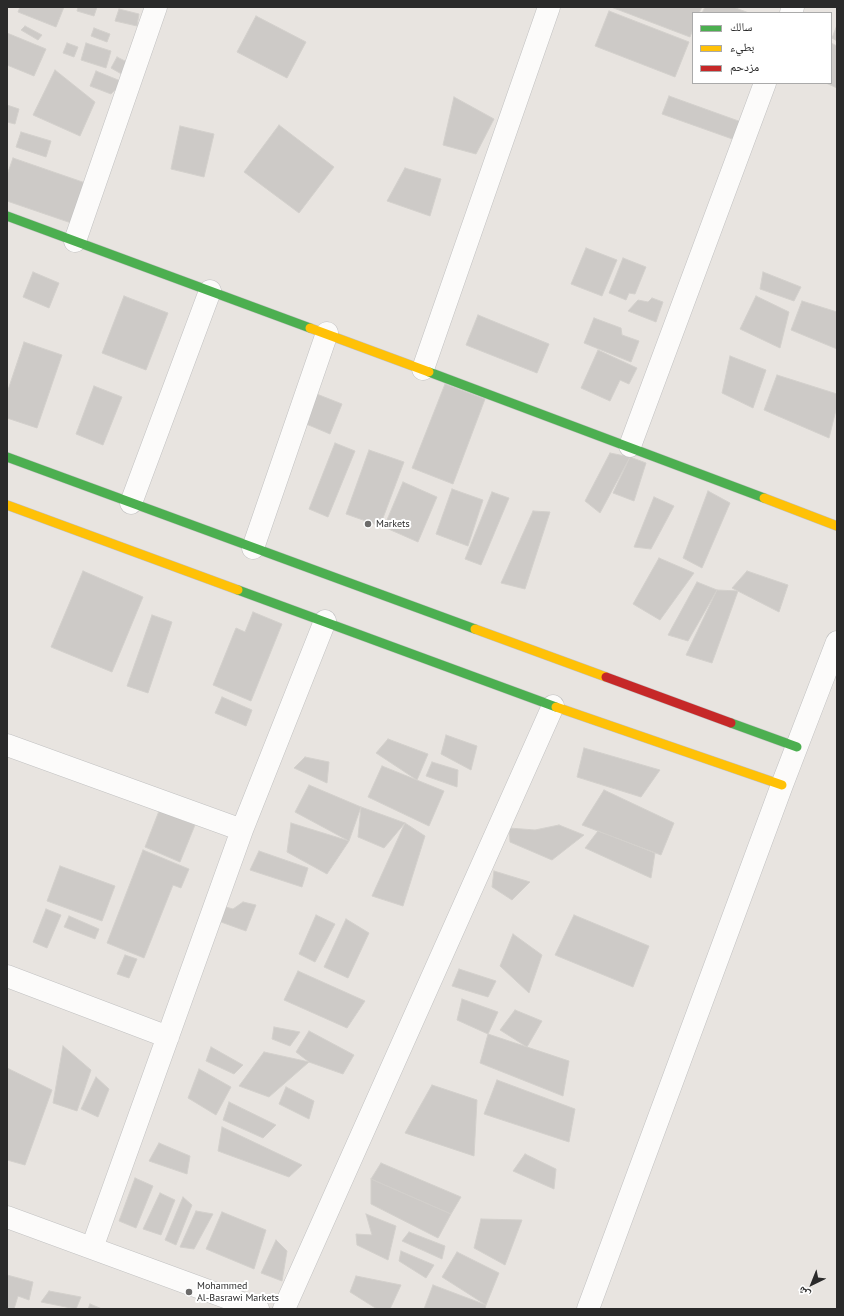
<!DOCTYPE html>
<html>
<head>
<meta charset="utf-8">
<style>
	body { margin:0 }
	#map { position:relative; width:844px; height:1316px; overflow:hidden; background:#e8e4e0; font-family:"PT Sans","Noto Naskh Arabic",sans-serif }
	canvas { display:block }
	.frame { position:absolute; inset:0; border:8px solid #2a2a2a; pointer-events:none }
	.legend { position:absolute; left:692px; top:12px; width:140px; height:72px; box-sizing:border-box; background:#fff; border:1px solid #aaa; margin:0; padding:5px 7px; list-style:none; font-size:12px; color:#2a2a2a }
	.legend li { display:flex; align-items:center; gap:8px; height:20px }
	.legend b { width:20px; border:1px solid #aaa }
	.north { position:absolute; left:792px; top:1264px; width:40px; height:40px; -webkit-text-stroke:3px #fff; paint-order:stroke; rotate:223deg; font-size:11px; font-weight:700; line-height:16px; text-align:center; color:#2a2a2a }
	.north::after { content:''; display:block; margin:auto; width:14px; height:18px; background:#2a2a2a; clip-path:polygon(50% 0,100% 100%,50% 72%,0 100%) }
</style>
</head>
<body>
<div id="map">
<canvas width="844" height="1316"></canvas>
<div class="frame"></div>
<ul class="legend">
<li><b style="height:5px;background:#4caf50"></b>سالك</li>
<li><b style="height:5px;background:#ffc107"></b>بطيء</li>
<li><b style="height:5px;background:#c62828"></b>مزدحم</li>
</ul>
<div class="north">ش</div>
</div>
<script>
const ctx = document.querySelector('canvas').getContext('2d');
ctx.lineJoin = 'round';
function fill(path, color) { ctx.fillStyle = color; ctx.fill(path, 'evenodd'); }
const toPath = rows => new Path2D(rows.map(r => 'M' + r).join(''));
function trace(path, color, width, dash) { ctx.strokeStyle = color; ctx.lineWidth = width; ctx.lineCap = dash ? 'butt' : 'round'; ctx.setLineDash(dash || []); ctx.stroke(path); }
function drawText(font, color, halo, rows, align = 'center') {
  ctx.font = font + ' "PT Sans",sans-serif'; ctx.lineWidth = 4; ctx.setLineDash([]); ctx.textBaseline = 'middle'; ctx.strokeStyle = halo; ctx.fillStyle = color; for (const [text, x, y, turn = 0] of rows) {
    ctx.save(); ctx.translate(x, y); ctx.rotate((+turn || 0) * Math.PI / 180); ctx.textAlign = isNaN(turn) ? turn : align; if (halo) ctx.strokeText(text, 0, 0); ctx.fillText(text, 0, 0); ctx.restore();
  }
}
const building = toPath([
	[20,7,64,7,56,27,18,12,20,7],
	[78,7,97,7,94,16,77,11,78,7],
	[611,7,702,7,699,13,693,13,693,29,690,37,611,7],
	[705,7,733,7,749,13,702,13,705,7],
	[119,9,139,14,137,26,115,21,119,9],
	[609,11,689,42,675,77,595,46,609,11],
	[256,16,306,42,287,78,237,52,256,16],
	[837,25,837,41,832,38,837,25],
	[25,26,42,35,38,40,21,30,25,26],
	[94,28,110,34,107,42,91,36,94,28],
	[7,33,46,49,34,76,7,65,7,33],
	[67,43,78,47,74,57,63,53,67,43],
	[86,43,111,51,106,68,81,60,86,43],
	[831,43,837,46,837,88,826,83,831,83,831,43],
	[117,57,131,64,125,76,111,68,117,57],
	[55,70,95,102,80,136,33,115,55,70],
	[96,71,123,82,111,94,90,86,96,71],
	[669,96,744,123,738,141,662,114,669,96],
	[454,97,494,119,476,154,443,145,454,97],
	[7,105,19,109,15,124,7,122,7,105],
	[279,125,334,167,299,213,244,172,279,125],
	[180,126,214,134,204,177,171,169,180,126],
	[21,132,51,141,46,157,16,147,21,132],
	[13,158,94,186,80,226,7,201,7,175,13,158],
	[405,168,441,179,430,216,387,201,405,168],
	[586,248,617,260,602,296,571,284,586,248],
	[623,258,646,267,635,294,629,293,626,300,609,293,623,258],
	[33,272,59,283,49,308,23,297,33,272],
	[763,272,801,287,794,301,760,289,763,272],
	[124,296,168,313,146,370,102,353,124,296],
	[756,296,789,312,780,348,740,329,756,296],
	[652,298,663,302,656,322,628,311,638,300,648,302,652,298],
	[802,301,837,312,837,349,791,330,802,301],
	[478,315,549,344,537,373,466,345,478,315],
	[594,318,621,328,622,335,639,341,631,362,584,343,594,318],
	[24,342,62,355,37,428,7,418,7,393,24,342],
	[598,350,637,368,629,384,620,380,610,401,581,388,598,350],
	[730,356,766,370,753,408,722,393,730,356],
	[777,375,837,394,837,406,829,438,764,410,777,375],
	[445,384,485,399,453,484,412,468,445,384],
	[94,386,122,397,103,445,76,434,94,386],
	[304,389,342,404,330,434,292,418,304,389],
	[335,443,355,451,328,517,309,509,335,443],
	[369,450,404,462,380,526,346,514,369,450],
	[610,453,630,457,600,513,585,501,610,453],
	[630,457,646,463,634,501,613,493,630,457],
	[403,482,437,497,418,542,384,527,403,482],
	[452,489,483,500,468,546,436,534,452,489],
	[708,491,730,503,702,568,683,558,708,491],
	[492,492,509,498,481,565,465,559,492,492],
	[654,497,674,506,651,549,634,547,654,497],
	[533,511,550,512,525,589,501,583,533,511],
	[659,558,694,573,660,620,633,604,659,558],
	[83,571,143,597,112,672,51,647,83,571],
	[747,571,788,585,779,612,732,588,747,571],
	[697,582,717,590,688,641,668,635,697,582],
	[717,590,738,591,712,663,686,655,717,590],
	[253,612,282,624,251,701,213,685,236,628,245,632,253,612],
	[152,615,172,622,148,693,127,686,152,615],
	[222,697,252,710,246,726,215,713,222,697],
	[446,735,477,746,471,770,441,754,446,735],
	[388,739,428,754,417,780,376,753,388,739],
	[584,748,660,770,641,797,577,777,584,748],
	[305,757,329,762,327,783,294,768,305,757],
	[432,762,458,770,457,787,426,776,432,762],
	[382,766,444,791,429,826,368,797,382,766],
	[309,785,361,807,349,841,295,812,309,785],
	[604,790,674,823,661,855,582,825,604,790],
	[361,807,405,823,384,848,358,837,361,807],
	[159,811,195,825,180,862,145,847,159,811],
	[291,823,349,841,327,874,287,852,291,823],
	[405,823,425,836,403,906,372,896,405,823],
	[559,825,584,835,552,860,510,842,509,828,535,830,559,825],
	[598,831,655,853,651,878,585,848,598,831],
	[143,850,189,869,181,888,173,885,144,958,107,943,143,850],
	[259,851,308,868,302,887,250,870,259,851],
	[60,866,115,886,102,921,47,901,60,866],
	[494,871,530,882,512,900,492,887,494,871],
	[243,902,256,905,246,931,221,922,222,906,233,909,243,902],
	[46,909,61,915,47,948,33,942,46,909],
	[316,915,335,924,315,962,299,954,316,915],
	[574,915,649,946,633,987,555,955,574,915],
	[69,916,99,929,95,939,64,927,69,916],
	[346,919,369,933,348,978,324,967,346,919],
	[513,934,542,955,529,993,500,966,513,934],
	[125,955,137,959,129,978,117,974,125,955],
	[459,969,496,981,488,997,452,986,459,969],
	[298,971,365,1001,347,1028,284,1000,298,971],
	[462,999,498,1012,488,1034,457,1020,462,999],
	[515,1010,542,1021,527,1047,500,1030,515,1010],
	[274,1027,300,1032,290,1046,272,1039,274,1027],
	[309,1031,354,1055,343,1074,309,1062,296,1052,309,1031],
	[488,1034,569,1061,563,1096,480,1063,488,1034],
	[63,1046,91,1070,77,1111,53,1103,63,1046],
	[211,1047,243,1065,234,1074,206,1061,211,1047],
	[264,1052,309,1062,269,1097,239,1086,264,1052],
	[7,1068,52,1090,25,1165,7,1160,7,1068],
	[199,1069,231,1087,216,1115,188,1098,199,1069],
	[96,1077,109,1089,98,1117,81,1109,96,1077],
	[497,1080,575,1109,569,1142,484,1114,497,1080],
	[432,1085,477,1100,474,1156,405,1133,432,1085],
	[286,1087,314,1101,309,1119,279,1104,286,1087],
	[229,1102,276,1125,263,1138,223,1120,229,1102],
	[222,1127,302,1165,289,1177,218,1151,222,1127],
	[159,1143,190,1156,187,1174,149,1161,159,1143],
	[525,1154,556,1169,554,1189,513,1171,525,1154],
	[381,1163,461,1197,451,1214,371,1179,381,1163],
	[135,1178,153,1186,136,1228,119,1221,135,1178],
	[371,1179,451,1214,438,1238,371,1204,371,1179],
	[160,1193,175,1200,161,1235,143,1229,160,1193],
	[183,1197,192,1205,176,1245,165,1240,183,1197],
	[196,1211,213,1214,194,1249,180,1247,196,1211],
	[222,1212,266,1230,254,1269,206,1249,222,1212],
	[366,1214,396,1226,388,1260,357,1245,356,1234,372,1235,366,1214],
	[481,1219,522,1220,505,1265,474,1248,481,1219],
	[409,1232,445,1246,442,1259,402,1241,409,1232],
	[276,1240,287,1251,282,1281,261,1273,276,1240],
	[401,1251,434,1265,426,1278,399,1261,401,1251],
	[457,1252,499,1273,486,1305,442,1277,457,1252],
	[7,1275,33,1282,29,1300,18,1296,14,1309,7,1309,7,1275],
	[356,1276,401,1285,390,1309,377,1309,350,1292,356,1276],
	[433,1285,486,1305,485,1309,424,1309,433,1285],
	[49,1291,81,1297,76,1309,41,1302,49,1291],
	[90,1304,102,1309,88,1309,90,1304]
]);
const street = toPath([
	[791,13,793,7],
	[75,241,156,7],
	[423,369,549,7],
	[630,446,765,83],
	[131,503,210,291],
	[253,548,327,333],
	[7,745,242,830],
	[7,976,168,1037],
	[7,1217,258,1309],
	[92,1248,242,830,325,621],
	[284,1309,553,706],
	[588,1309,782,785,837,642]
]);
const fast = toPath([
	[7,216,310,328],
	[429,372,764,498],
	[7,457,475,629],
	[238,590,556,707],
	[731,723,797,747]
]);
const slow = toPath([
	[310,328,429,372],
	[764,498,837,526],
	[7,505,238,590],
	[475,629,606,677],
	[556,707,782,785]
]);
const jam = toPath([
	[606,677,731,723]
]);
const markers = [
	[368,524,4,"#6c6b6a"],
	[189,1292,4,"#6c6b6a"]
];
const poiNames = [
	["Markets",376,524],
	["Mohammed",197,1286],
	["Al-Basrawi Markets",197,1298]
];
fill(building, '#cdcac7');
trace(building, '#d3d0cc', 1);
trace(street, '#c1c1c1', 23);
trace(fast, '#c1c1c1', 10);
trace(slow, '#c1c1c1', 10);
trace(jam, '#c1c1c1', 10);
trace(street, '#fcfbfa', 22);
trace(fast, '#4caf50', 9);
trace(slow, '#ffc107', 9);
trace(jam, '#c62828', 9);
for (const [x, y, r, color] of markers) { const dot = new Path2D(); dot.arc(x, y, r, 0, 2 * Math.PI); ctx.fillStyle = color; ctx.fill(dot); trace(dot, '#fff', 1.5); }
drawText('10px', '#2a2a2a', '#fff', poiNames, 'left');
</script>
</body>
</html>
